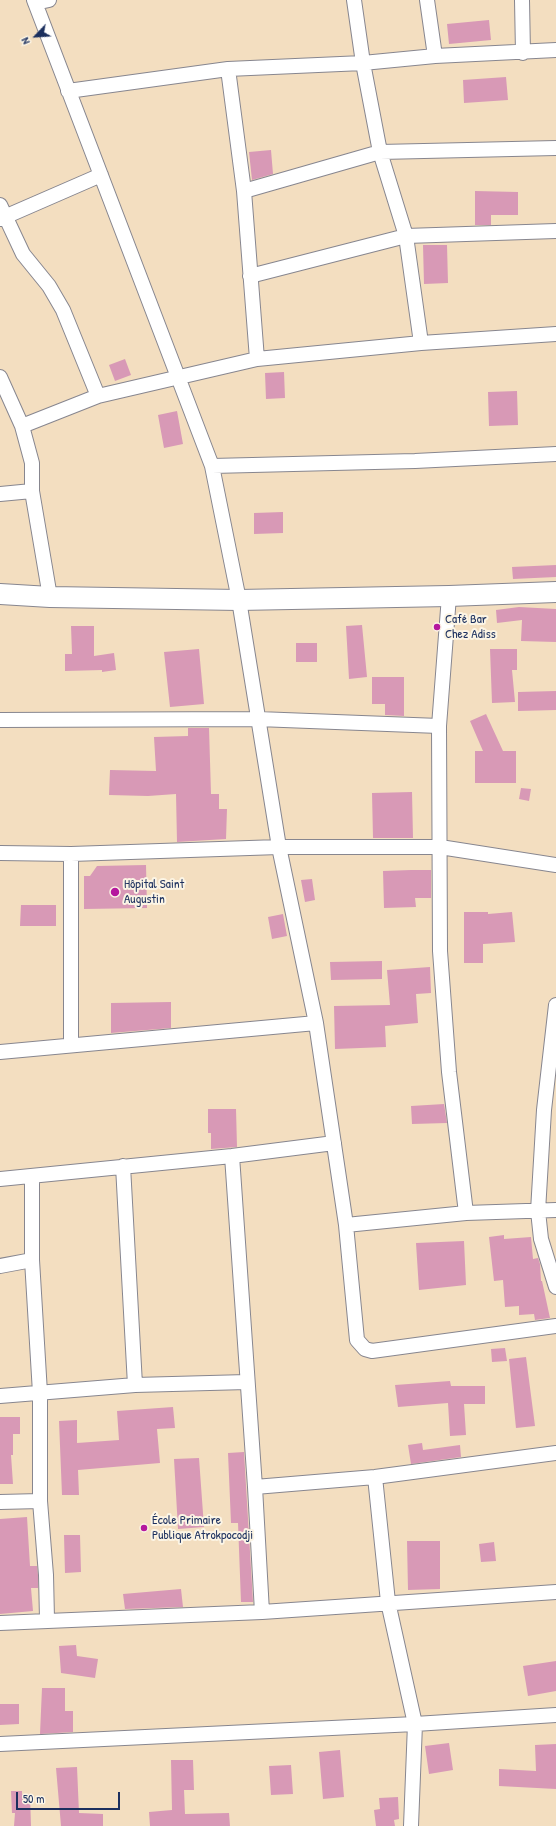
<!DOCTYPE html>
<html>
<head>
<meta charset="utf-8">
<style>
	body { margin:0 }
	#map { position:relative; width:556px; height:1826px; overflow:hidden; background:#f3dec0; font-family:"Patrick Hand",sans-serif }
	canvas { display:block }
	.north { position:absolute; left:16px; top:16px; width:40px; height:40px; -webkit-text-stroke:3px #fcf5e5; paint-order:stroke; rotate:245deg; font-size:11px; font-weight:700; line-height:16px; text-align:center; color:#1b2f5e }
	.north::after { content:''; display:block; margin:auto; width:14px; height:18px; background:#1b2f5e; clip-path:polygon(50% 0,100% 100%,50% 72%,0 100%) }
	.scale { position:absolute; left:16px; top:1792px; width:104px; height:18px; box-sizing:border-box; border:2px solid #1b2f5e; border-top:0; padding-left:5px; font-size:12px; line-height:14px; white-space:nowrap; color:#1b2f5e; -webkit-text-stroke:3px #fcf5e5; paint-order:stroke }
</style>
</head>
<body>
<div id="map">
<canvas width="556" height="1826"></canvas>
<div class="north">N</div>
<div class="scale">50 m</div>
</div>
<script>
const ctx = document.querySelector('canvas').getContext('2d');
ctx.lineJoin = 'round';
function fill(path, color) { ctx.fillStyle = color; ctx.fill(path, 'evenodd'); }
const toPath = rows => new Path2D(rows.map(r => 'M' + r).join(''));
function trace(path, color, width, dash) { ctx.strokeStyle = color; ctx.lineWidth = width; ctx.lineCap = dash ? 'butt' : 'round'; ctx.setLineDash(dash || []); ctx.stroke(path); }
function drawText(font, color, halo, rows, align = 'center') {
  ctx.font = font + ' "Patrick Hand",sans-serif'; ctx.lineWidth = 4; ctx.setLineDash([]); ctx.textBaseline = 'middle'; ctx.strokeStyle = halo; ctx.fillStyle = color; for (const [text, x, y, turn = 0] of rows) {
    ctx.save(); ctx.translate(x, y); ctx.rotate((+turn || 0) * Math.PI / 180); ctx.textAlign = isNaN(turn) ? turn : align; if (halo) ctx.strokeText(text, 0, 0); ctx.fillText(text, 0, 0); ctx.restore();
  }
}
const building = toPath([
	[489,20,491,40,449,44,447,24],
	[506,77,508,100,464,103,463,80],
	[271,150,273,174,252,180,249,152],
	[475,191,518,192,518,215,491,215,491,225,475,225],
	[423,245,447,245,448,283,424,284],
	[125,359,131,375,115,381,109,365],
	[284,372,285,398,266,399,265,373],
	[517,391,518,425,489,426,488,392],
	[177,411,183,444,164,448,158,415],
	[283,512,283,533,254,534,254,513],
	[556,565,556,577,513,579,512,567],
	[519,607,556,609,556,642,521,641,522,620,497,623,496,610],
	[362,625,367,677,349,679,346,626],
	[71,626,94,626,94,656,114,653,116,670,102,672,102,670,65,671,65,654,72,654],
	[296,643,317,643,317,662,296,662],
	[199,649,204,704,170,707,164,652],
	[490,649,517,649,517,670,512,670,515,702,492,703],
	[372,677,404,677,404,716,385,715,385,704,372,704],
	[556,691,556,710,518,711,518,692],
	[486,714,503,751,516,751,516,783,475,783,475,751,483,751,470,721],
	[188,728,209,728,211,794,219,794,219,809,227,809,226,839,177,842,176,794,148,796,109,795,110,770,156,771,154,737,188,736],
	[521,788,531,789,529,801,519,799],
	[412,792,413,838,373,838,372,793],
	[146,865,147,908,84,909,84,876,90,876,97,866],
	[411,870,431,870,431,898,415,898,416,907,384,908,383,871],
	[312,879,315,900,305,902,301,880],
	[21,905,56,905,56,926,20,926],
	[464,912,488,912,488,914,512,912,515,942,483,944,483,963,464,963],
	[283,914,287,936,272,939,268,917],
	[382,961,382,979,331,980,330,962],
	[430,967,431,993,416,994,418,1023,385,1026,386,1047,335,1049,334,1006,390,1005,387,970],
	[171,1002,171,1028,111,1033,111,1003],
	[444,1104,447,1123,412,1124,411,1106],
	[208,1109,236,1109,237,1147,211,1149,211,1133,208,1133],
	[504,1235,504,1239,531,1237,533,1259,538,1258,540,1264,541,1281,542,1281,550,1318,535,1320,534,1314,519,1315,519,1306,505,1307,503,1280,494,1281,489,1237],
	[464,1241,466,1285,419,1290,416,1243],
	[505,1348,507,1361,492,1362,491,1349],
	[526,1357,535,1426,516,1428,509,1359],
	[450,1381,451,1386,485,1386,485,1404,464,1404,466,1435,450,1436,448,1403,398,1407,395,1385],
	[173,1407,175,1428,157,1429,160,1463,78,1470,79,1495,62,1495,59,1421,77,1420,77,1443,119,1440,117,1411],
	[0,1417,20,1417,20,1434,13,1434,13,1455,11,1455,13,1484,0,1484],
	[422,1443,423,1450,460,1445,461,1457,411,1464,408,1445],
	[244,1452,253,1602,241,1602,238,1523,231,1523,228,1453],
	[199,1458,204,1527,178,1529,174,1459],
	[27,1517,30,1566,37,1566,38,1575,38,1588,31,1588,33,1611,0,1614,0,1519],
	[64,1535,80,1535,81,1572,65,1573],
	[407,1541,440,1541,440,1589,408,1590],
	[494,1542,496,1561,481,1562,479,1544],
	[181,1589,183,1607,125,1609,123,1594],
	[76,1645,77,1656,98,1659,95,1678,61,1673,59,1646],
	[556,1661,556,1691,528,1696,523,1666],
	[42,1688,65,1688,65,1711,73,1711,73,1732,40,1734],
	[0,1704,19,1704,19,1724,0,1725],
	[449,1743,453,1770,429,1774,425,1746],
	[556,1744,556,1789,499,1786,499,1769,536,1771,535,1745],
	[340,1750,344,1797,323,1799,319,1752],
	[171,1760,193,1760,194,1790,184,1790,185,1814,229,1813,230,1826,150,1826,149,1812,172,1810],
	[291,1765,293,1794,271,1795,269,1766],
	[77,1767,79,1813,103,1814,103,1826,61,1826,56,1768],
	[11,1791,22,1791,22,1794,30,1794,31,1826,14,1826,15,1813,12,1813],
	[398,1797,399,1819,394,1820,395,1826,376,1826,374,1810,380,1809,379,1798]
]);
const street = toPath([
	[34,0,212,466,239,600,279,847,316,1023,346,1225,357,1340,365,1349,372,1351,556,1326],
	[354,0,363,63,380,152,406,236,421,343],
	[427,0,435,56],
	[522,0,523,53],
	[35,3,49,0],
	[228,69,244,191,257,359],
	[68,91,228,69,363,63,435,56,556,50],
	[244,191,380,152,556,148],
	[0,205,23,254,49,286,63,310,98,396],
	[0,219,101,175],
	[250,276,406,236,556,231],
	[0,377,22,426,32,463,32,491,50,597],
	[22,426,98,396,257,359,421,343,556,334],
	[212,466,415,461,556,454],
	[0,494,32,491],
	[449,596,439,726,440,951,449,1072,466,1213],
	[0,720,258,719,439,726],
	[0,853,71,854,279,847,440,847,556,865],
	[71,854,71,1045],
	[556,1005,544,1110,538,1211,541,1239,556,1287],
	[0,1052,316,1023],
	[232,1156,255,1487,262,1612],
	[123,1166,135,1385],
	[32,1176,32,1260,40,1393,40,1501,46,1575,47,1619],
	[0,1179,232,1156,334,1143],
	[346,1225,466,1213,556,1210],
	[0,1266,32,1260],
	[0,1396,135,1385,247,1382],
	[375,1477,388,1602,415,1724,411,1826],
	[255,1487,375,1477,556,1453],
	[0,1502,40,1501],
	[0,1623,262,1612,556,1592],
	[0,1744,415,1724,556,1715]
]);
const secondary = toPath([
	[0,594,50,597,239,600,449,596,556,592]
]);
const markers = [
	[437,627,4,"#b5179e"],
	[115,892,5,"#b5179e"],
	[144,1528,4,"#b5179e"]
];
const poiNames = [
	["Café Bar",445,620],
	["Chez Adiss",445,635],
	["Hôpital Saint",124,885],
	["Augustin",124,900],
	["École Primaire",152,1521],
	["Publique Atrokpocodji",152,1536]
];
fill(building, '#d899b6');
trace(street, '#87868f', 16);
trace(secondary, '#87868f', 22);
trace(street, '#fff', 14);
trace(secondary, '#fff', 20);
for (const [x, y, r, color] of markers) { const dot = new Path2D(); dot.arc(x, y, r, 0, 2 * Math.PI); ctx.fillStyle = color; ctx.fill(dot); trace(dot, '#fcf5e5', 1.5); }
drawText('13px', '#1b2f5e', '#fcf5e5', poiNames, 'left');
</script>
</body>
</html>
